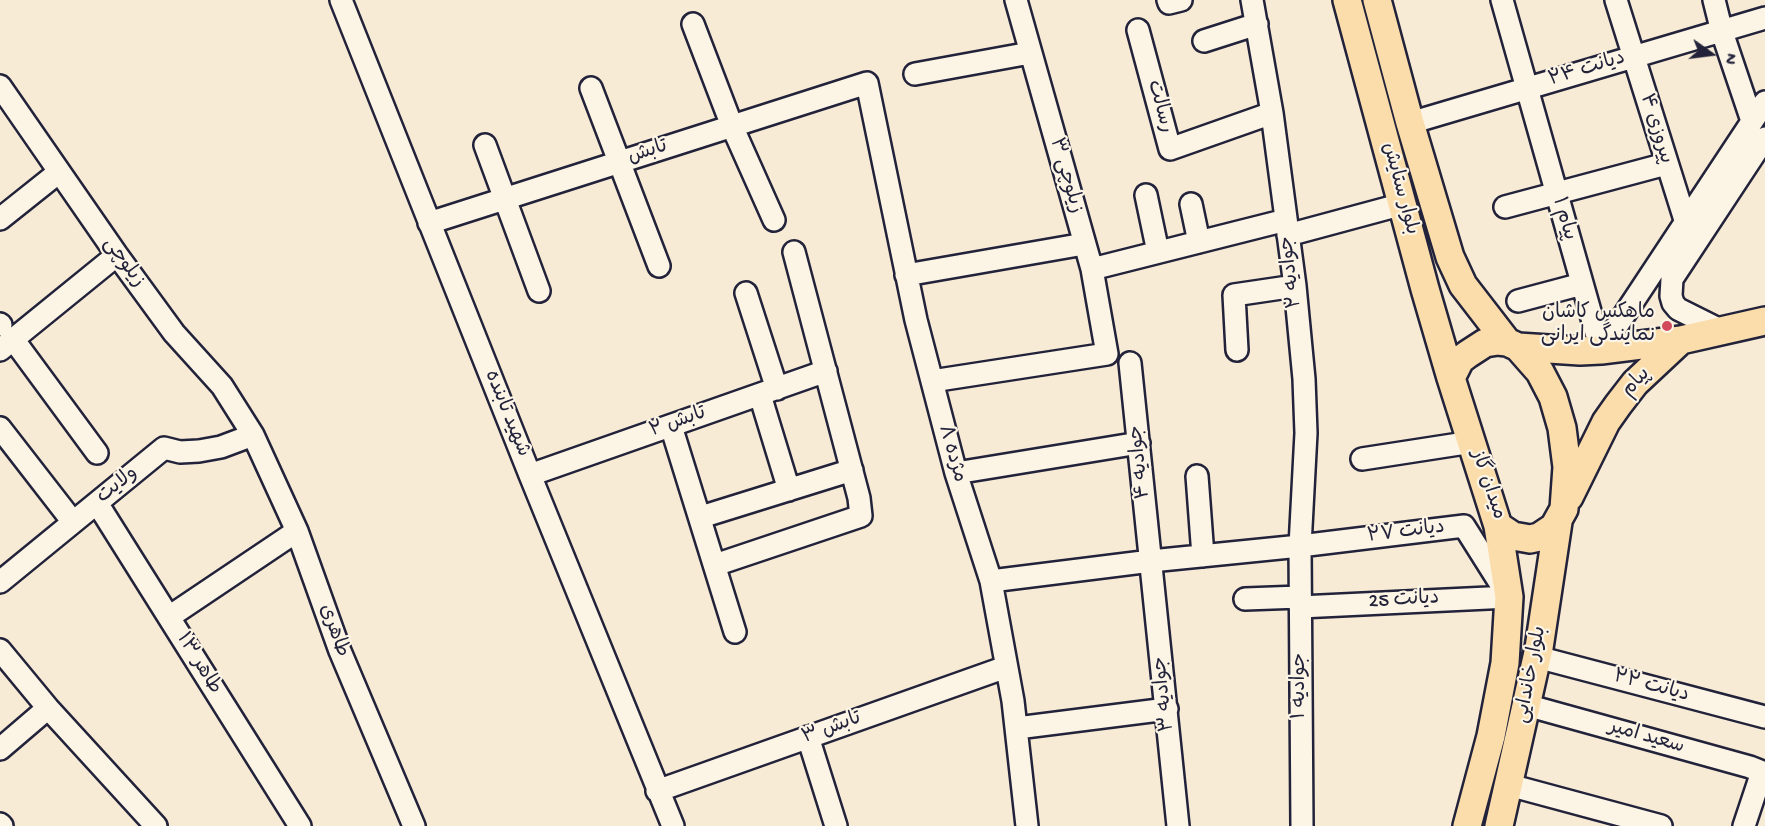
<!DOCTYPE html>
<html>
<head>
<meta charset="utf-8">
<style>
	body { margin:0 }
	#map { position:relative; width:1765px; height:826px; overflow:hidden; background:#f7ebd5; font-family:"Gochi Hand",sans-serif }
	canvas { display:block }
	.north { position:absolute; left:1681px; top:24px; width:60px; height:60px; -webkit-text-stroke:4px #fcf5e5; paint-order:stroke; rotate:104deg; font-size:16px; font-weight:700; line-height:24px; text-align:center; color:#22223b }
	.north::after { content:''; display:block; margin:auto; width:21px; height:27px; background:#22223b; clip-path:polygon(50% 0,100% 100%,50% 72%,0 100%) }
</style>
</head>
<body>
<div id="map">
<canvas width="1765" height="826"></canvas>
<div class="north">N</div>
</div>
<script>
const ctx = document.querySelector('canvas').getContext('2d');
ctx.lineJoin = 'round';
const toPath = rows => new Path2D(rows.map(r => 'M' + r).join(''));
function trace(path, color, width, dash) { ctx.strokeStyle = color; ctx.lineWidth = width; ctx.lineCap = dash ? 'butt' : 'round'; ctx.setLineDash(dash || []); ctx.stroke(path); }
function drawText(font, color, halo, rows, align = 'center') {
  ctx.font = font + ' "Gochi Hand","Playpen Sans Arabic",sans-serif'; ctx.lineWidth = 4.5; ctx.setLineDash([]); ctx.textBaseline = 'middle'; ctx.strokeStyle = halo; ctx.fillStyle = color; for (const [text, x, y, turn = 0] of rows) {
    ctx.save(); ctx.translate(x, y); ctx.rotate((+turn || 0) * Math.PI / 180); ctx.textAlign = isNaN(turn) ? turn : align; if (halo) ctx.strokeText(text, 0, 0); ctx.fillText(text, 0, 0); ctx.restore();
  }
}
const minor = toPath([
	[341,0,530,475,673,826],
	[1168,0,1169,3,1181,0],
	[1252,0,1272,113,1295,286,1304,379,1306,433,1300,546,1302,826],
	[1502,0,1601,350],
	[1616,0,1686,223],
	[1714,0,1722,32,1752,121],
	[693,24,732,126,774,220],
	[1138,30,1170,149,1272,113],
	[1204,41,1257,24],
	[915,74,1030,53],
	[0,86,117,255,174,333,222,386,253,435,297,531,340,651,414,826],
	[591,88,659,266],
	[1410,123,1765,18],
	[485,145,539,291],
	[1146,195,1158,252],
	[1191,204,1199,242],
	[1505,207,1666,164],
	[0,219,59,172],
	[429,223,867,83,916,320,956,473,991,581,1013,701,1027,826],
	[1288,235,1403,204],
	[1092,269,1286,220],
	[906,275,1084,244],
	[746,293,777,389],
	[1518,301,1582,284],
	[0,324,1,325],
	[1722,331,1678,309,1673,303,1671,296,1672,279,1765,138],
	[13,339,97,453],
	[0,350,117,255],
	[1237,350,1234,295,1295,286],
	[1601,350,1765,102],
	[1130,363,1178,826],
	[932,381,1107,354,1092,269,1016,0],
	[760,395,789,490],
	[671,426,735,632],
	[0,428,73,522],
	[1362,459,1472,442],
	[956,473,1139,443],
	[530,475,826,371],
	[1197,476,1203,556],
	[97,503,300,826],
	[701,517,852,470],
	[715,565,861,516,859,498,794,252],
	[991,581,1151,561,1300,546,1464,526,1505,591],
	[0,582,164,448,180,452,199,451,221,447,253,435],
	[1245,599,1300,597],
	[1300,607,1509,597],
	[169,617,297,531],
	[0,650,48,708,156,826],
	[1537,657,1765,717],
	[1526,705,1750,767,1765,773],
	[1017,728,1167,709],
	[808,737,836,826],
	[0,749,48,708],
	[1509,785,1661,826],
	[657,791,1006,667],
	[0,824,2,826],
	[1744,826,1762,772]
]);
const major = toPath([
	[1347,0,1425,289,1451,378],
	[1377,0,1410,123,1450,257,1463,285,1507,342],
	[1498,341,1507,342,1518,347,1540,372,1553,397,1562,428,1567,467,1564,509,1554,527,1539,537,1530,539,1513,536,1498,526,1451,378,1460,360,1468,354,1485,343,1498,341],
	[1518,347,1580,351,1601,350,1681,340,1765,321],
	[1569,497,1606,422,1618,405,1635,383,1681,340],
	[1467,826,1491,736,1505,663,1509,597,1498,526],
	[1499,826,1539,648,1558,522]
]);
const markers = [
	[1667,326,6,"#d1495b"]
];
const streetNames = [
	["دیانت ۲۴",1587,70,-17],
	["رسالت",1159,107,75],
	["پیروزی ۴",1655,129,73],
	["تابش",648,153,-18],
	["زیلوچی ۳",1065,176,74],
	["بلوار ستایش",1399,189,75],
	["پیام ۱",1563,219,74],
	["زیلوچی",123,263,54],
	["جوادیه ۲",1292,272,-97],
	["پیام",1637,383,-47],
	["شهید تابنده",506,414,68],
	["تابش ۲",678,423,-19],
	["مژده ۸",951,454,74],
	["جوادیه ۴",1141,462,-96],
	["میدان گاز",1487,485,71],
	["ولایت",118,486,-39],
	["دیانت ۲۷",1406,533,-7],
	["دیانت 25",1404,601,-3],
	["طاهری",333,631,70],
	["طاهر ۱۳",198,664,58],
	["بلوار خاندایی",1532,675,-79],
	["جوادیه ۱",1301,686,-90],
	["دیانت ۲۲",1651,687,15],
	["جوادیه ۳",1165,694,-96],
	["تابش ۳",832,729,-20],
	["سعید امیر",1646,738,16]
];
const poiNames = [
	["ماهکس کاشان",1655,314],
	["نمایندگی ایرانی",1655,337]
];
trace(minor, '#22223b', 26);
trace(major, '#22223b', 32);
trace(minor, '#fcf5e5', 21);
trace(major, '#faddab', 27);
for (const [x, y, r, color] of markers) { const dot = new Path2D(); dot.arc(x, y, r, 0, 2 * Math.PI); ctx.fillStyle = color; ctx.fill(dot); trace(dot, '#fcf5e5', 2); }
drawText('20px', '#22223b', '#fcf5e5', streetNames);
drawText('20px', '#22223b', '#fcf5e5', poiNames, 'right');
</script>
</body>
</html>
